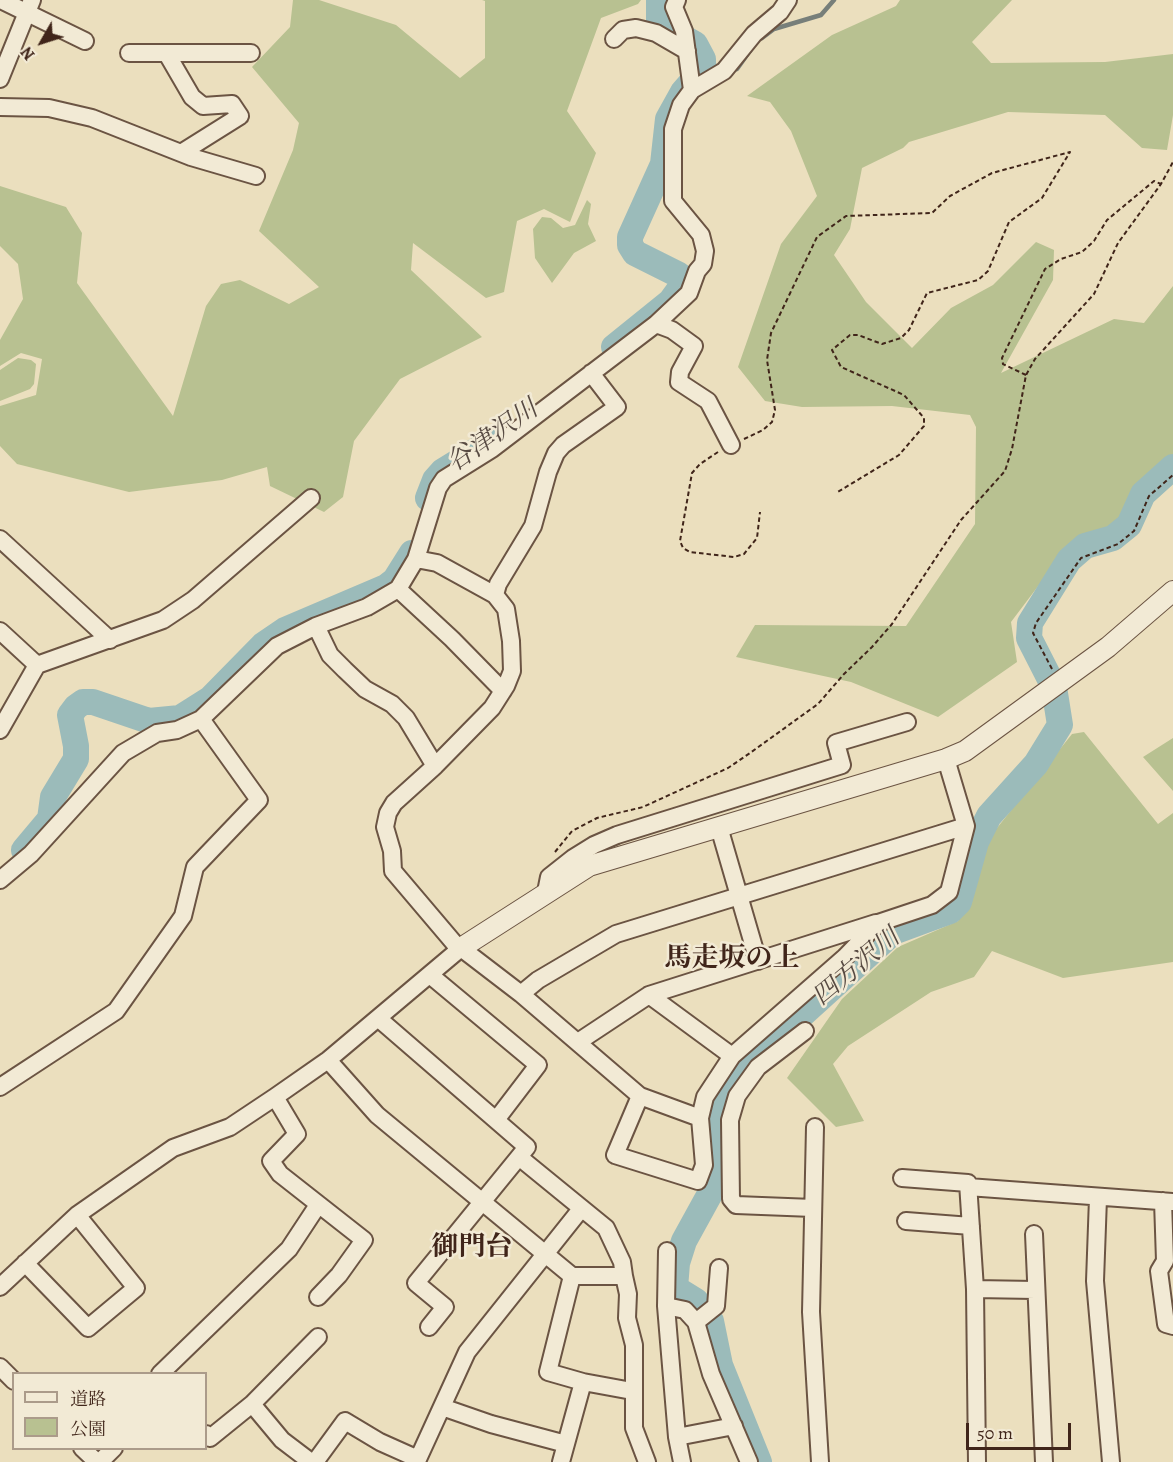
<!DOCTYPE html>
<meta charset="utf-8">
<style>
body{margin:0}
#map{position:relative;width:1173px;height:1462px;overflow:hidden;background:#ebdfbe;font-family:Alegreya,"Noto Serif JP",serif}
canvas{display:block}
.legend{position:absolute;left:12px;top:1372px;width:195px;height:78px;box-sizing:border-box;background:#f2ead5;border:2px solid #ab9b8a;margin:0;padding:8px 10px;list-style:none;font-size:18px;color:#40251a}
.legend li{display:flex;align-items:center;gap:12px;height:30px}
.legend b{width:30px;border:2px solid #ab9b8a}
.north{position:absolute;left:12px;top:12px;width:60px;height:60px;-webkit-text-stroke:4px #f2ead5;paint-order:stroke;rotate:231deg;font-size:16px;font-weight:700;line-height:24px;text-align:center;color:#40251a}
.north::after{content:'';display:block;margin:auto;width:21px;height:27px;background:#40251a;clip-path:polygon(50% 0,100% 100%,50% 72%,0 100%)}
.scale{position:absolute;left:966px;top:1423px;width:105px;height:27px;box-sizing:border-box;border:3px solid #40251a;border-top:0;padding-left:8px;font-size:18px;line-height:21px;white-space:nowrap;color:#40251a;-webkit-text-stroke:4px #f2ead5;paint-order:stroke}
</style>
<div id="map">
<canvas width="1173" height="1462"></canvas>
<ul class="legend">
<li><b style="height:8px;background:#f2ead5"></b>道路</li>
<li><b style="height:16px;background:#b8c191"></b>公園</li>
</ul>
<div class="north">N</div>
<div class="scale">50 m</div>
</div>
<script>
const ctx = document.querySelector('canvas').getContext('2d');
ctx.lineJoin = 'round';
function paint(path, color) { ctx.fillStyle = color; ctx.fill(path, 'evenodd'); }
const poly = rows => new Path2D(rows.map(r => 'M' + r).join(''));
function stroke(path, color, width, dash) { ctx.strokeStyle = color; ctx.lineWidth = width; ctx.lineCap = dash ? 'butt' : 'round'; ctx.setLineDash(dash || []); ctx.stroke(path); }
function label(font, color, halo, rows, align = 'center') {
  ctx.font = font + ' Alegreya,"Noto Serif JP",serif'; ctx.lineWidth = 5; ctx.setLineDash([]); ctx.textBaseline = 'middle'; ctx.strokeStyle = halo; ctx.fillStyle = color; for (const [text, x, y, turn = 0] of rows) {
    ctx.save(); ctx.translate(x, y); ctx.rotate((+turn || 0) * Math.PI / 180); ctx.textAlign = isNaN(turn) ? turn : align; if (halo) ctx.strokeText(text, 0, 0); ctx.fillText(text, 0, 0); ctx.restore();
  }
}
paint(poly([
 [293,0,319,0,396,25,460,78,485,58,485,1,482,0,641,0,638,4,601,18,567,111,596,153,570,222,544,209,517,221,504,292,486,298,413,243,411,270,482,337,400,379,354,441,343,497,324,512,270,486,267,467,222,480,129,492,17,464,0,446,0,406,36,395,42,359,21,353,0,366,0,340,23,299,18,264,0,246,0,186,66,207,82,233,77,283,173,416,206,306,221,284,240,280,289,304,319,287,259,231,293,150,299,123,252,67,290,27],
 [900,0,1012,0,972,42,991,63,1105,62,1173,54,1173,115,1167,150,1142,148,1105,115,1008,112,909,142,903,148,862,168,850,229,834,255,866,302,912,348,951,308,993,285,1036,242,1054,250,1053,280,1001,373,1114,319,1144,323,1173,286,1173,467,1161,471,1126,525,1095,533,1048,573,1011,622,1017,662,938,717,851,682,736,657,755,625,906,626,975,524,976,427,970,415,892,406,802,407,765,401,738,367,781,244,817,196,791,131,770,102,747,96,832,35,896,6],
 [587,200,591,204,588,224,596,241,574,253,552,283,535,258,533,229,542,217,551,218,563,228,575,225],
 [18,358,31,360,36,364,34,384,30,389,0,401,0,370],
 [1084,732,1158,824,1173,813,1173,962,1063,978,992,951,974,977,931,992,848,1046,833,1064,864,1121,836,1127,787,1078,842,999,898,947,958,921,989,838,1072,734],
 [1173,738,1173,791,1143,757]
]), '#b8c191');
stroke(poly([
 [762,38,774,29,821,15,834,0],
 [703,69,722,65],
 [732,70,737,69,752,48]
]), '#777f7a', 4.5);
stroke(poly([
 [614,347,671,301,679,290,682,282,679,275,635,253,630,245,630,237,663,164,668,119,683,92,703,69,703,59,695,44,659,24,659,0],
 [428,498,435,480,443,471,495,439],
 [24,850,50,819,53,797,76,759,76,746,70,715,76,707,83,702,93,702,149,721,180,718,210,699,263,645,285,630,386,587,395,580,412,553],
 [759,1462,720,1365,711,1321,696,1301,675,1288,677,1263,684,1241,717,1181,721,1161,719,1115,732,1086,742,1069,893,932,950,911,959,902,976,842,989,816,1036,764,1060,725,1054,687,1029,638,1030,623,1069,560,1085,546,1113,538,1129,525,1143,494,1173,467]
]), '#9bbbba', 26);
const minor = poly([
 [1,0,85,41],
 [614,39,623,30,636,28,656,33,687,51],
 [129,53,251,53],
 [167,54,192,97,203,106,232,104,240,116,181,153],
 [0,79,32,0],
 [692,90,724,71,754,34,780,12,788,0],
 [0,107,49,108,92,118,191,157,256,176],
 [656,324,672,330,694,346,680,372,679,382,708,401,731,445],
 [0,539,110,640],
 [398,589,452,639,503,691],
 [495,595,498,584,533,526,548,472,556,453,563,445,617,407,591,373],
 [316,626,330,655,345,670,365,689,392,704,406,718,435,766,492,708,506,686,512,671,511,641,506,609,495,595,437,563,416,559],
 [0,631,37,665],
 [0,730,37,665,163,620,193,600,311,498],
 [435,766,394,803,388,813,385,827,392,851,393,871,460,950],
 [719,827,758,961],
 [0,880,31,854,123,753,157,733,177,730,201,719,277,646,316,626,367,607,398,589,416,559,438,488,444,479,492,449,656,324,689,293,697,271,703,264,705,251,701,235,673,201,673,129,681,105,692,90,684,31,674,7,677,0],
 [546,892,549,877,573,858,594,845,617,835,842,765,836,743,907,722],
 [430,975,538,1065,496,1120],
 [521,994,538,980,616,934,966,826],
 [649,995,732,1056],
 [379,1019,527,1147,416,1283,445,1307,429,1327],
 [805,1031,758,1067,737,1096,730,1120,731,1199,736,1205,813,1208],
 [578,1042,649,995,876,923],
 [328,1060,377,1115,572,1276,548,1372,583,1382,561,1462],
 [0,1087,116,1011,183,916,195,867,259,800,201,719],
 [640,1096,615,1155,698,1181,704,1165,700,1118],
 [275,1097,297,1134,271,1161,280,1174,364,1240,339,1275,318,1297],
 [815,1127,811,1312,820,1462],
 [519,1157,606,1228,622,1262,624,1276],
 [902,1178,968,1183,975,1289],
 [968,1187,1173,1202],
 [1098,1198,1095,1281,1111,1462],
 [1163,1201,1165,1261,1159,1271,1166,1324,1173,1326],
 [906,1221,971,1226],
 [1034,1234,1044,1462],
 [667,1251,666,1306,677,1437,682,1462],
 [25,1263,88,1328,136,1288,77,1215],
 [572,1276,624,1276,628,1294,627,1318,634,1345,634,1428,647,1462],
 [0,1287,77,1215,173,1148,230,1127,275,1097,328,1060,461,948,521,994,640,1096,700,1118,705,1097,732,1056,845,957,878,923,932,905,949,892,966,826,946,759],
 [666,1306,685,1310,696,1322,711,1374,749,1462],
 [696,1322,716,1306,719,1268],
 [0,1367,14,1381],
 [160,1374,289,1249,318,1205],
 [583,1382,632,1391],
 [252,1404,282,1440,311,1462],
 [442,1407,491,1424,566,1444],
 [206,1434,210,1438,252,1404,318,1337],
 [677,1437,734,1426],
 [82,1448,97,1462],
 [100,1462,114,1448],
 [315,1462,345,1421,380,1442,418,1459,467,1352,581,1209],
 [977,1462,975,1289,1035,1290]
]);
const tertiary = poly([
 [461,948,589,866,946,759,965,751,1108,647,1173,591]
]);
stroke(minor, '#6b5443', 20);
stroke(tertiary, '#6b5443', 22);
stroke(poly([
 [1026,375,1003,364,1002,358,1045,269,1061,259,1082,252,1094,241,1107,220,1154,181,1161,184],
 [744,439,763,430,772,422,775,410,767,360,771,333,817,237,846,216,932,213,950,196,992,173,1070,152,1042,198,1009,222,988,271,978,280,927,293,909,330,901,338,882,344,858,335,850,335,832,350,841,367,904,395,924,418,924,426,899,455,836,493],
 [718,452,700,464,692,473,680,541,683,548,690,552,734,557,744,554,757,538,760,512],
 [1052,669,1033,633,1036,623,1081,558,1118,544,1134,531,1149,496,1173,475],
 [555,852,572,831,597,818,643,807,728,768,750,753,818,704,844,674,872,647,892,624,961,520,1005,471,1012,449,1026,375,1035,359,1094,294,1118,243,1161,184,1173,162]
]), '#40251a', 2, [4.5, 3]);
stroke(minor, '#f2ead5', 16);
stroke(tertiary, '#f2ead5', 20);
label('italic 26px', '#574a42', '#f2ead5', [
 ["谷津沢川",493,437,-35],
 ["四方沢川",857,968,-40]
]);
label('bold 27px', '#40251a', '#f2ead5', [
 ["馬走坂の上",732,959],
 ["御門台",472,1248]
]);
</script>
